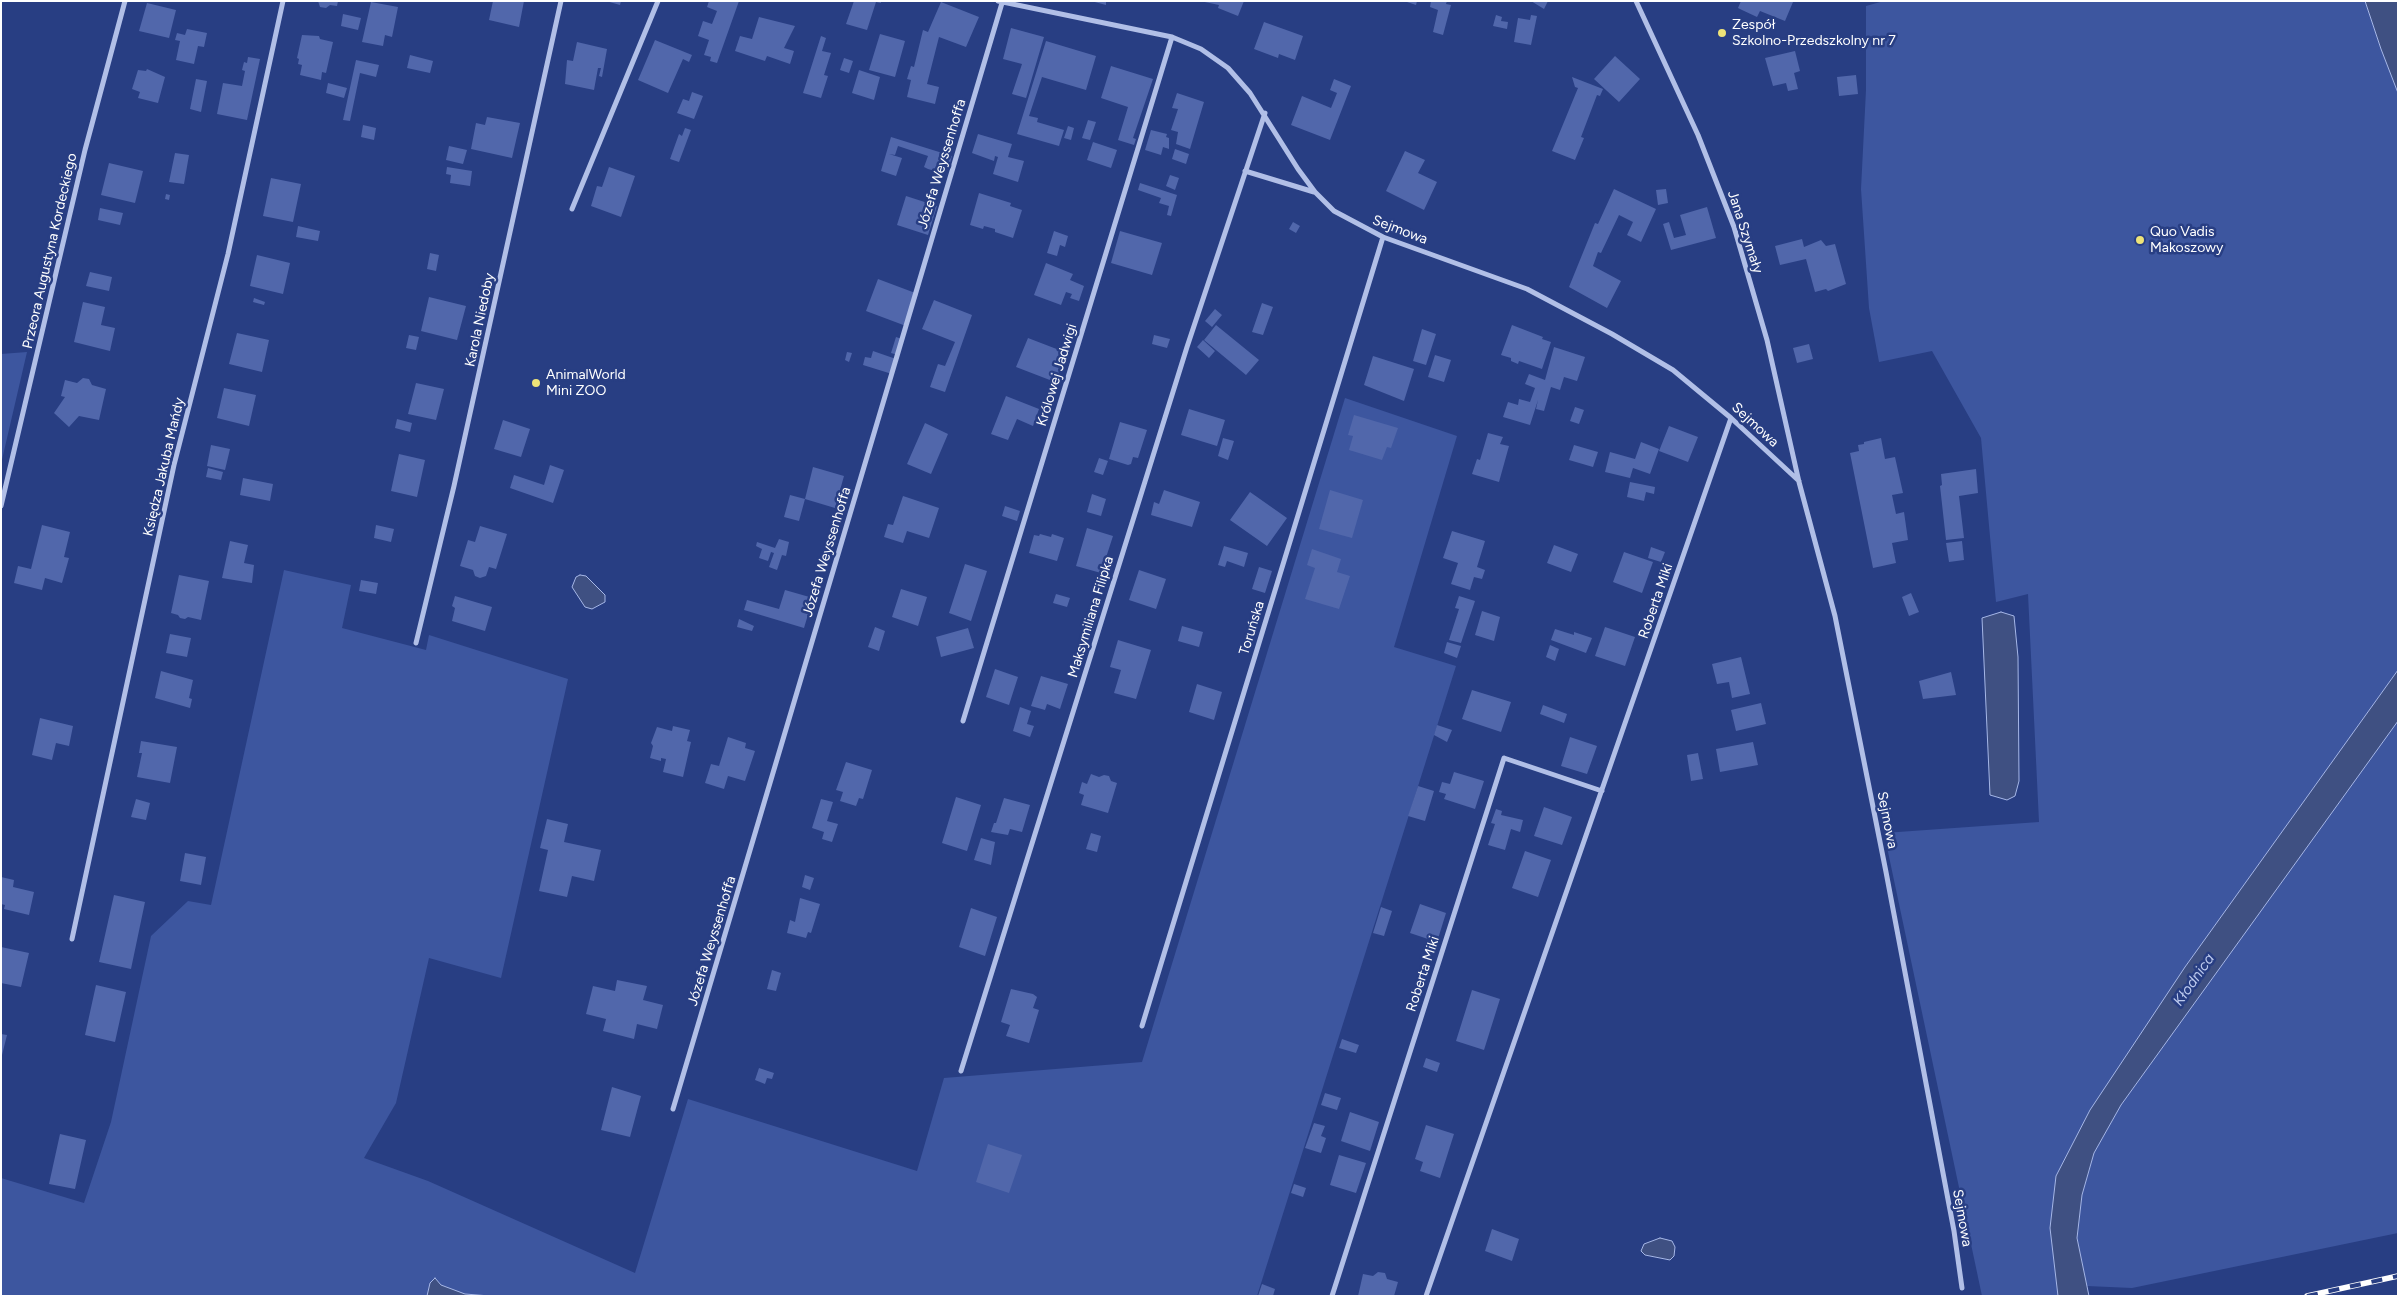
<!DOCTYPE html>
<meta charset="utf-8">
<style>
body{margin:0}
#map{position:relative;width:2399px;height:1297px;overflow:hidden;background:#283e83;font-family:Figtree,sans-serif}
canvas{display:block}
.frame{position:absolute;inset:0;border:2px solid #fff;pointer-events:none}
</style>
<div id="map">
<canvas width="2399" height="1297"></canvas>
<div class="frame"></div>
</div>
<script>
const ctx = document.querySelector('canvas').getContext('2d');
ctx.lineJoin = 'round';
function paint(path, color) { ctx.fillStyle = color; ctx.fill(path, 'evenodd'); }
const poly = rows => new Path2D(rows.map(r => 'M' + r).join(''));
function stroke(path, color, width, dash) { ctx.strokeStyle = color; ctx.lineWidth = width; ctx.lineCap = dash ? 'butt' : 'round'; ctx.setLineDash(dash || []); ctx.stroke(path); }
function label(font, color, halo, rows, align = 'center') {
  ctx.font = font + ' Figtree,sans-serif'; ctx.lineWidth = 5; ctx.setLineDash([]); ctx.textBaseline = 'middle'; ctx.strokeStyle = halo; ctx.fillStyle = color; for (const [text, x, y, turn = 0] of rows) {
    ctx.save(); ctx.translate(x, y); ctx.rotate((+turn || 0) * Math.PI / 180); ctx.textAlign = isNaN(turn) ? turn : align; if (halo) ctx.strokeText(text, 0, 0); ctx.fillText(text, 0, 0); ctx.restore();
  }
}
paint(poly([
 [1884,1,2365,1,2398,93,2398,670,2185,967,2050,1228,2058,1296,1982,1296,1884,833,2039,822,2028,594,1996,602,1981,438,1932,351,1879,362,1869,308,1861,189,1866,90,1866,6],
 [27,352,1,464,1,354],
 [1345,398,1457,436,1394,647,1456,666,1257,1296,1,1296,1,1178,84,1203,111,1122,151,936,188,901,211,905,284,570,351,585,342,628,426,650,429,635,568,679,501,978,429,958,396,1103,364,1158,428,1181,635,1273,688,1099,917,1171,944,1078,1142,1062],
 [2398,721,2398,1233,2132,1288,2087,1286,2077,1238,2082,1195,2094,1153,2121,1105]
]), '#3d569f');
const water = poly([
 [2365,1,2398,1,2398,93,2381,49,2365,1],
 [580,575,586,576,605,595,605,602,592,609,585,607,572,587,576,577,580,575],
 [2001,612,2014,616,2018,657,2019,781,2015,796,2007,800,1990,795,1982,618,2001,612],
 [2398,670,2398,721,2121,1105,2094,1153,2082,1195,2077,1238,2089,1296,2058,1296,2050,1228,2056,1176,2090,1110,2185,967,2398,670],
 [1660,1238,1672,1241,1675,1247,1674,1256,1670,1260,1645,1255,1641,1251,1644,1244,1660,1238],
 [435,1278,441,1285,465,1294,490,1296,427,1296,430,1283,435,1278]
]);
paint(water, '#3f5082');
stroke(water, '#a6b7e7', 1);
paint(poly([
 [318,1,338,1,337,6,330,5,326,8,320,7],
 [493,1,524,1,519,27,489,20],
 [606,1,621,1,620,5],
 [709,1,739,1,717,63,710,61,711,57,704,55,709,40,698,36,703,21,712,24,717,11,707,7],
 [854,1,881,1,881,3,876,2,867,30,846,24],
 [1091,1,1106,1,1106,5],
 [1200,1,1244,1,1238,16,1218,8,1219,5],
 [1404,1,1417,1,1416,5],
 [1431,1,1447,1,1446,4,1451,5,1443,35,1433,32,1438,10,1430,7],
 [1531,1,1548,1,1544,9],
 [1741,1,1790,1,1793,2,1785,21,1760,11,1757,17,1742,10,1738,8],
 [371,2,398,7,392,37,385,35,383,46,362,42],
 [941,2,979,17,966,47,939,37,927,84,939,87,935,104,907,97,911,80,907,79,911,66,914,67,923,30,928,32],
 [147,3,176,10,169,38,139,31],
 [343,14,361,18,358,30,341,26],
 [1496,15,1502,17,1501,21,1508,22,1507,29,1493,26],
 [1531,15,1537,16,1531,45,1514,42,1518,18,1530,20],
 [759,17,795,26,784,48,794,51,790,64,767,56,765,61,735,51,740,36,752,39],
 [1264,22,1303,36,1295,60,1279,54,1278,58,1254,49],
 [1011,28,1044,37,1026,98,1012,94,1022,64,1003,59],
 [187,29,207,33,204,47,198,46,194,64,176,60,180,41,175,40,177,33,185,35],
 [880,34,905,41,895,77,869,70],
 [302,35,319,36,320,39,333,42,326,73,322,72,321,80,300,75,302,65,298,64,299,59,297,58],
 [821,36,826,38,822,51,831,53,824,75,828,76,821,98,803,93],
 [655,40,692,55,689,62,683,59,668,93,638,80],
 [1046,41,1096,56,1086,90,1042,77,1029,116,1038,118,1037,122,1064,130,1059,146,1017,134],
 [577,42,607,49,602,77,599,76,601,68,598,68,594,90,565,84,567,60,573,61],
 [1795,51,1800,71,1794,73,1798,89,1788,91,1786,83,1773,86,1765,58],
 [410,55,433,61,430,73,407,68],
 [1615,56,1640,79,1619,102,1594,79],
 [248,57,260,59,247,120,217,114,223,83,242,86,245,71,242,70,244,62,247,63],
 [844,58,853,61,849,73,840,70],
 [356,60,379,65,376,77,360,73,350,121,343,120],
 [1111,66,1153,79,1133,138,1136,139,1134,145,1118,140,1128,107,1101,98],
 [147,69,165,77,158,103,138,98,140,92,132,89,138,70,146,71],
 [859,70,880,77,874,100,852,93],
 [1856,75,1858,94,1839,96,1837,77],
 [1572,77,1603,89,1600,96,1597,95,1581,137,1584,138,1575,160,1552,151,1578,88,1575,87],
 [196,79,207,81,201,112,190,109],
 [1334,79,1351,86,1330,140,1291,125,1302,96,1331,108,1337,93,1330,90],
 [328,83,347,88,344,98,326,93],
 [692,92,703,96,694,119,677,113,683,99,689,101],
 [1177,93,1204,102,1190,149,1176,144,1178,132,1171,130,1178,109,1172,108],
 [487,117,520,123,512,158,471,149,476,123,485,125],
 [1088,120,1096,122,1090,140,1082,138],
 [363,125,376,128,374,140,361,137],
 [1068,126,1074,128,1071,140,1064,138],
 [685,128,691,130,679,162,670,159,679,134,682,136],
 [1151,130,1167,134,1166,137,1169,138,1169,149,1163,147,1161,155,1145,150],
 [978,134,1012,144,1008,157,1024,161,1018,182,993,174,998,157,995,156,994,161,972,153],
 [891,137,952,156,948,170,937,167,935,171,928,169,924,167,928,156,898,146,895,155,889,154,902,158,896,176,881,171],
 [1093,142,1117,150,1111,168,1087,160],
 [449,146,467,150,463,164,446,160],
 [1175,149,1189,154,1186,164,1172,159],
 [1405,151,1425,160,1418,173,1437,182,1424,210,1386,191],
 [175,153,189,155,184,184,169,182],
 [109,163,143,171,135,203,101,195],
 [447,167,472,171,470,186,450,183,451,175,446,174],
 [609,167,635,176,621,217,591,206,597,186,602,187],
 [1170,175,1179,178,1175,190,1166,186],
 [271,178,301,184,293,222,263,216],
 [1140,183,1177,195,1171,216,1167,215,1169,206,1159,203,1161,198,1138,190],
 [1614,189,1656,209,1641,242,1627,235,1633,222,1619,215,1601,253,1598,252,1593,266,1621,281,1607,308,1569,287,1595,223,1598,224],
 [1666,189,1668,203,1658,205,1656,190],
 [979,193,1011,203,1010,206,1022,210,1013,238,995,232,995,229,984,226,983,229,970,225],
 [166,194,170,195,169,200,165,199],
 [906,196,937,206,928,235,897,225],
 [1707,207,1716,238,1671,250,1663,224,1669,222,1674,238,1686,235,1680,215],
 [100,208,123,213,120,225,98,220],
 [1293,222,1300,226,1296,233,1289,229],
 [298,226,320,231,318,241,296,237],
 [1054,231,1068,236,1065,247,1060,245,1057,256,1047,253],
 [1120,231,1162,243,1152,275,1111,263],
 [1802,239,1804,247,1821,240,1826,246,1835,244,1846,284,1828,291,1826,289,1815,292,1806,259,1780,265,1775,246],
 [430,253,439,255,436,271,427,269],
 [257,255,290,263,283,294,250,286],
 [1046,263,1073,274,1070,280,1084,286,1079,301,1070,298,1072,294,1066,292,1061,305,1034,295],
 [90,272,112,277,109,291,86,286],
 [878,279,918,294,906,326,866,311],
 [429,297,466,306,457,340,421,331],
 [254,298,265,302,264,305,253,302],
 [934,300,972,315,945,392,930,387,938,364,945,366,955,342,922,329],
 [83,302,105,307,101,325,115,328,110,351,74,342],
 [1262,303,1273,307,1263,335,1252,332],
 [1215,309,1222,315,1212,327,1205,321],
 [1216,325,1259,360,1246,375,1204,340],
 [1512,325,1543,337,1542,339,1551,342,1542,369,1519,361,1518,364,1511,361,1511,358,1501,355],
 [1422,329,1436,334,1426,365,1413,361],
 [237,333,269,340,262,372,229,364],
 [409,335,419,337,416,350,406,348],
 [1154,335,1170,339,1167,348,1152,344],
 [896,337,902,339,898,355,891,353],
 [1028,338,1067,353,1055,382,1016,367],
 [1203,340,1215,351,1209,358,1197,347],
 [1809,344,1813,359,1797,363,1793,348],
 [1554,347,1585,357,1577,381,1564,377,1560,390,1551,387,1544,411,1536,409,1538,400,1530,425,1503,417,1508,402,1518,405,1519,399,1530,402,1535,388,1525,384,1529,374,1545,380],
 [873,351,896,359,892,374,863,365,865,357,871,358],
 [847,352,852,353,849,362,845,360],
 [1435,355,1451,360,1444,382,1428,377],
 [1373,356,1414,369,1404,401,1364,385],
 [83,378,89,379,92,385,106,389,99,420,79,416,69,427,54,413,65,397,61,396,65,380,77,383],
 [416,383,444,389,436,420,408,414],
 [224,388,256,395,249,426,217,418],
 [1006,396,1039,409,1033,426,1017,419,1008,440,991,434],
 [1575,407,1584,410,1579,424,1570,421],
 [1189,409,1225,420,1217,446,1181,435],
 [1354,415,1398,428,1391,448,1387,447,1382,460,1349,450,1353,436,1348,435],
 [397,419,412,423,410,432,395,428],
 [503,420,530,429,521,457,494,449],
 [1120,422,1147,430,1138,458,1133,457,1131,464,1128,465,1109,459],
 [925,423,948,434,931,474,907,464],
 [1669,426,1698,437,1688,462,1659,451],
 [1488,433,1503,437,1500,444,1509,446,1499,482,1472,474,1477,459,1480,460],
 [1223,438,1234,441,1228,460,1218,456],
 [1881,438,1885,459,1895,457,1903,493,1892,495,1896,514,1904,512,1908,540,1892,543,1896,563,1873,568,1850,453,1859,451,1858,445,1864,444,1864,442],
 [1641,442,1659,449,1650,474,1633,468,1630,478,1605,472,1610,452,1635,459],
 [211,445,230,449,225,470,207,466],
 [1574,445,1598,452,1593,467,1569,460],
 [399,454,425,460,417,497,391,491],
 [1099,458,1108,461,1103,475,1094,472],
 [550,465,564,470,553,503,510,488,514,475,544,485],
 [813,467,844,476,835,508,805,499],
 [208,468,223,472,221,480,206,477],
 [1976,469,1978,493,1959,496,1964,538,1946,540,1940,486,1942,485,1941,474],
 [243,478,273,484,270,501,240,495],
 [1630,482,1655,487,1654,494,1646,492,1644,501,1627,497],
 [1164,490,1200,502,1192,527,1151,515,1154,502,1159,504],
 [1330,490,1363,500,1352,538,1319,529],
 [1250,492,1287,518,1267,546,1230,520],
 [1092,494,1106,499,1101,516,1087,512],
 [790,495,805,499,799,521,784,517],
 [903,496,939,508,929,538,907,531,903,543,884,537,888,524,893,525],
 [1005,506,1020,511,1017,521,1002,516],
 [42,525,70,532,64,557,69,558,62,583,45,578,42,590,14,583,18,566,31,569],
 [376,525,394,529,391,542,374,538],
 [480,526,507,534,496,569,489,567,486,576,480,578,475,576,473,570,460,566,468,540,475,542],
 [1087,528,1113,536,1101,573,1076,566],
 [1452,531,1485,541,1477,567,1485,570,1482,579,1474,577,1470,590,1451,584,1458,563,1443,558],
 [1040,534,1051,537,1052,534,1064,538,1057,561,1029,553,1034,535,1039,536],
 [779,539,789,542,786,556,782,555,777,570,769,567,774,553,771,552,768,561,759,558,762,549,756,546,757,542,775,548],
 [230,541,248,545,244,563,254,565,252,583,222,578],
 [1962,541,1964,560,1949,562,1946,543],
 [1554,545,1578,554,1571,572,1547,563],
 [1224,546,1248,553,1244,567,1227,561,1225,567,1218,565],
 [1651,547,1665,552,1661,562,1648,558],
 [1312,549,1341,559,1337,572,1350,576,1339,609,1305,599,1315,568,1307,565],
 [1624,552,1653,562,1642,593,1613,582],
 [965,564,987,571,971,621,949,613],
 [1259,567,1272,571,1265,593,1252,589],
 [1139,570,1166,579,1156,609,1129,600],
 [179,575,209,581,201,620,188,617,185,619,180,618,178,615,171,613],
 [361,580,378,583,376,594,359,591],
 [901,589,927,597,918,626,892,617],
 [785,590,813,598,804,628,744,610,747,600,779,609],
 [1911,593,1919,612,1909,616,1902,597],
 [1056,594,1070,598,1067,607,1053,603],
 [455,596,492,607,485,631,452,621,455,608,452,606],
 [1459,596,1475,601,1461,643,1449,640,1459,609,1455,608],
 [1482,611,1500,617,1494,641,1475,635],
 [739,619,754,626,752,631,737,627],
 [1182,626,1203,632,1199,647,1178,641],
 [875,627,885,631,879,651,868,647],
 [1605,627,1635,637,1625,666,1595,656],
 [968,628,974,648,941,657,936,637],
 [1555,629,1574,635,1574,632,1592,638,1586,653,1551,640],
 [170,634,191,638,187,657,166,653],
 [1118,640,1151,650,1136,699,1114,693,1121,670,1110,667],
 [1447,642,1461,646,1457,658,1444,653],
 [1550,645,1559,649,1555,661,1546,657],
 [1741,657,1750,694,1732,698,1729,682,1717,684,1712,664],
 [995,669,1018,677,1009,705,986,697],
 [161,671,193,680,189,698,192,699,190,708,155,698],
 [1951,672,1956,695,1923,699,1919,681],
 [1041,676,1068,684,1060,709,1047,704,1045,710,1031,706],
 [1197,684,1222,692,1214,720,1189,712],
 [1472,690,1511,702,1501,732,1462,719],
 [1761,703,1766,724,1736,731,1731,710],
 [1543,705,1567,714,1564,723,1540,714],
 [1020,707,1031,711,1027,724,1034,726,1030,737,1013,731],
 [40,718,73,726,69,746,56,743,52,760,32,755],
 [1437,725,1452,730,1447,742,1434,735],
 [673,726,690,730,687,741,691,742,683,777,663,772,666,759,661,758,661,761,650,758,653,746,651,743,657,727,672,731],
 [728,737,746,743,745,748,755,751,745,781,728,776,724,789,705,783,711,764,719,766],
 [1570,737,1597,746,1587,774,1561,766],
 [141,741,177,747,170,783,137,777,142,753,139,753],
 [1753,742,1758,765,1720,772,1716,749],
 [1698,753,1703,779,1691,781,1687,755],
 [846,762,872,770,863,799,859,798,856,806,840,801,843,792,836,790],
 [1454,772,1484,781,1475,809,1444,799,1446,794,1439,792,1442,782,1450,784],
 [1091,774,1099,777,1104,775,1109,776,1111,781,1117,783,1108,813,1081,805,1084,795,1079,793,1082,782,1087,784],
 [1418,786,1434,791,1425,821,1408,816],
 [956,797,981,805,967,851,942,843],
 [1004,798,1030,805,1022,832,1010,829,1008,835,991,832,994,823,996,823],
 [136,799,150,803,146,820,131,817],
 [821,799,833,802,827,821,838,824,832,842,822,839,824,832,812,828],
 [1544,807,1572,817,1562,845,1534,836],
 [1496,809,1502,811,1501,815,1523,820,1520,832,1511,829,1505,850,1488,845,1495,824,1491,823],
 [547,819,568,824,564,842,601,850,594,881,572,876,567,897,539,891,548,850,540,848],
 [1091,833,1101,836,1097,852,1086,849],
 [981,838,995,842,991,865,974,860],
 [1525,851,1551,860,1538,897,1512,888],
 [185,853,206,857,201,885,180,881],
 [805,875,814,878,810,890,802,887],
 [1,877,14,880,13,887,34,892,29,915,4,909,5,905,1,904],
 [114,895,145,902,131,969,99,962],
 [800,898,820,904,811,933,808,932,806,938,787,933,790,920,795,922],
 [1420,904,1446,913,1437,942,1410,933],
 [1381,907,1392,911,1384,936,1373,933],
 [971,908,997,917,985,956,959,947],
 [1,947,29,953,21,987,1,983],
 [772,970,781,973,776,991,767,989],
 [617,980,647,986,643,1000,663,1005,657,1029,637,1024,634,1039,603,1031,606,1019,586,1014,593,986,615,991],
 [96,985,126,992,115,1042,85,1035],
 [1011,989,1033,994,1037,997,1033,1008,1039,1010,1029,1043,1006,1036,1010,1025,1001,1022],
 [1472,990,1500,999,1484,1050,1456,1041],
 [1,1034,7,1035,2,1055,1,1055],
 [1342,1039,1359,1045,1356,1053,1339,1048],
 [1426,1058,1440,1063,1437,1072,1423,1067],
 [759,1068,774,1073,772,1079,767,1078,765,1084,755,1080],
 [612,1087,641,1096,630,1137,601,1130],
 [1325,1093,1341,1098,1337,1110,1321,1105],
 [1350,1112,1379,1122,1370,1151,1341,1141],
 [1314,1123,1325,1126,1321,1136,1326,1138,1321,1153,1305,1148],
 [1426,1125,1454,1134,1440,1178,1420,1171,1423,1162,1415,1159],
 [60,1134,86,1140,75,1189,49,1184],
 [988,1144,1022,1155,1009,1193,976,1182],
 [1339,1155,1366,1163,1356,1193,1330,1185],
 [1294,1184,1306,1188,1303,1197,1291,1193],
 [1492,1229,1519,1239,1512,1261,1485,1251],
 [1378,1272,1385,1273,1387,1279,1398,1282,1394,1296,1358,1296,1363,1274,1373,1276],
 [1262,1284,1275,1289,1273,1296,1258,1296]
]), '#5167ab');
stroke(poly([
 [998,1,1172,37,1201,49,1228,68,1250,93,1298,169,1315,192,1334,211,1383,237,1527,289,1612,334,1673,370,1731,418,1799,481],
 [1636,1,1698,135,1734,227,1767,340,1799,482,1835,616,1886,872,1954,1231,1962,1288],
 [1245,171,1314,192],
 [572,209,658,1],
 [1,506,85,150,125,1],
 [416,643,454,486,561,1],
 [963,721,1172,37],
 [72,939,174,465,228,254,283,1],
 [1142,1026,1383,237],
 [961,1071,1187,347,1265,113],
 [673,1109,1002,3],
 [1332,1296,1504,758,1602,791],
 [1426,1296,1731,418]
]), '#b1bfe7', 5);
const rail = poly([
 [2307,1296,2398,1276]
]);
stroke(rail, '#fff', 5.5);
stroke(rail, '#283e83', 4, [11]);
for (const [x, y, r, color] of [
 [1722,33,5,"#eee378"],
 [2140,240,5,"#eee378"],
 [536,383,5,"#eee378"]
]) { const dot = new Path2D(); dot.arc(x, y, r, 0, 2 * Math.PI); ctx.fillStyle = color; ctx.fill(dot); stroke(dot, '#283e83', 2); }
label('14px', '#fff', '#283e83', [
 ["Zespół",1732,25],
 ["Szkolno-Przedszkolny nr 7",1732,41],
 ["Quo Vadis",2150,232],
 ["Makoszowy",2150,248],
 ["AnimalWorld",546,375],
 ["Mini ZOO",546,391]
], 'left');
label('14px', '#fff', '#283e83', [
 ["Józefa Weyssenhoffa",942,164,-73],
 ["Sejmowa",1400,230,21],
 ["Jana Szymały",1745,232,72],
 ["Przeora Augustyna Kordeckiego",50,251,-77],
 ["Karola Niedoby",480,320,-78],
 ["Królowej Jadwigi",1057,375,-73],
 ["Sejmowa",1755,425,43],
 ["Księdza Jakuba Mańdy",164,467,-77],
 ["Józefa Weyssenhoffa",827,552,-73],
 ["Roberta Miki",1656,601,-71],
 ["Maksymiliana Filipka",1091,617,-73],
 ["Toruńska",1252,628,-73],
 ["Sejmowa",1887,820,79],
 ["Józefa Weyssenhoffa",712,941,-73],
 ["Roberta Miki",1423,974,-72],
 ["Sejmowa",1962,1218,80]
]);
label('italic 15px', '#bdcaee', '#283e83', [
 ["Kłodnica",2194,980,-55]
]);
</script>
